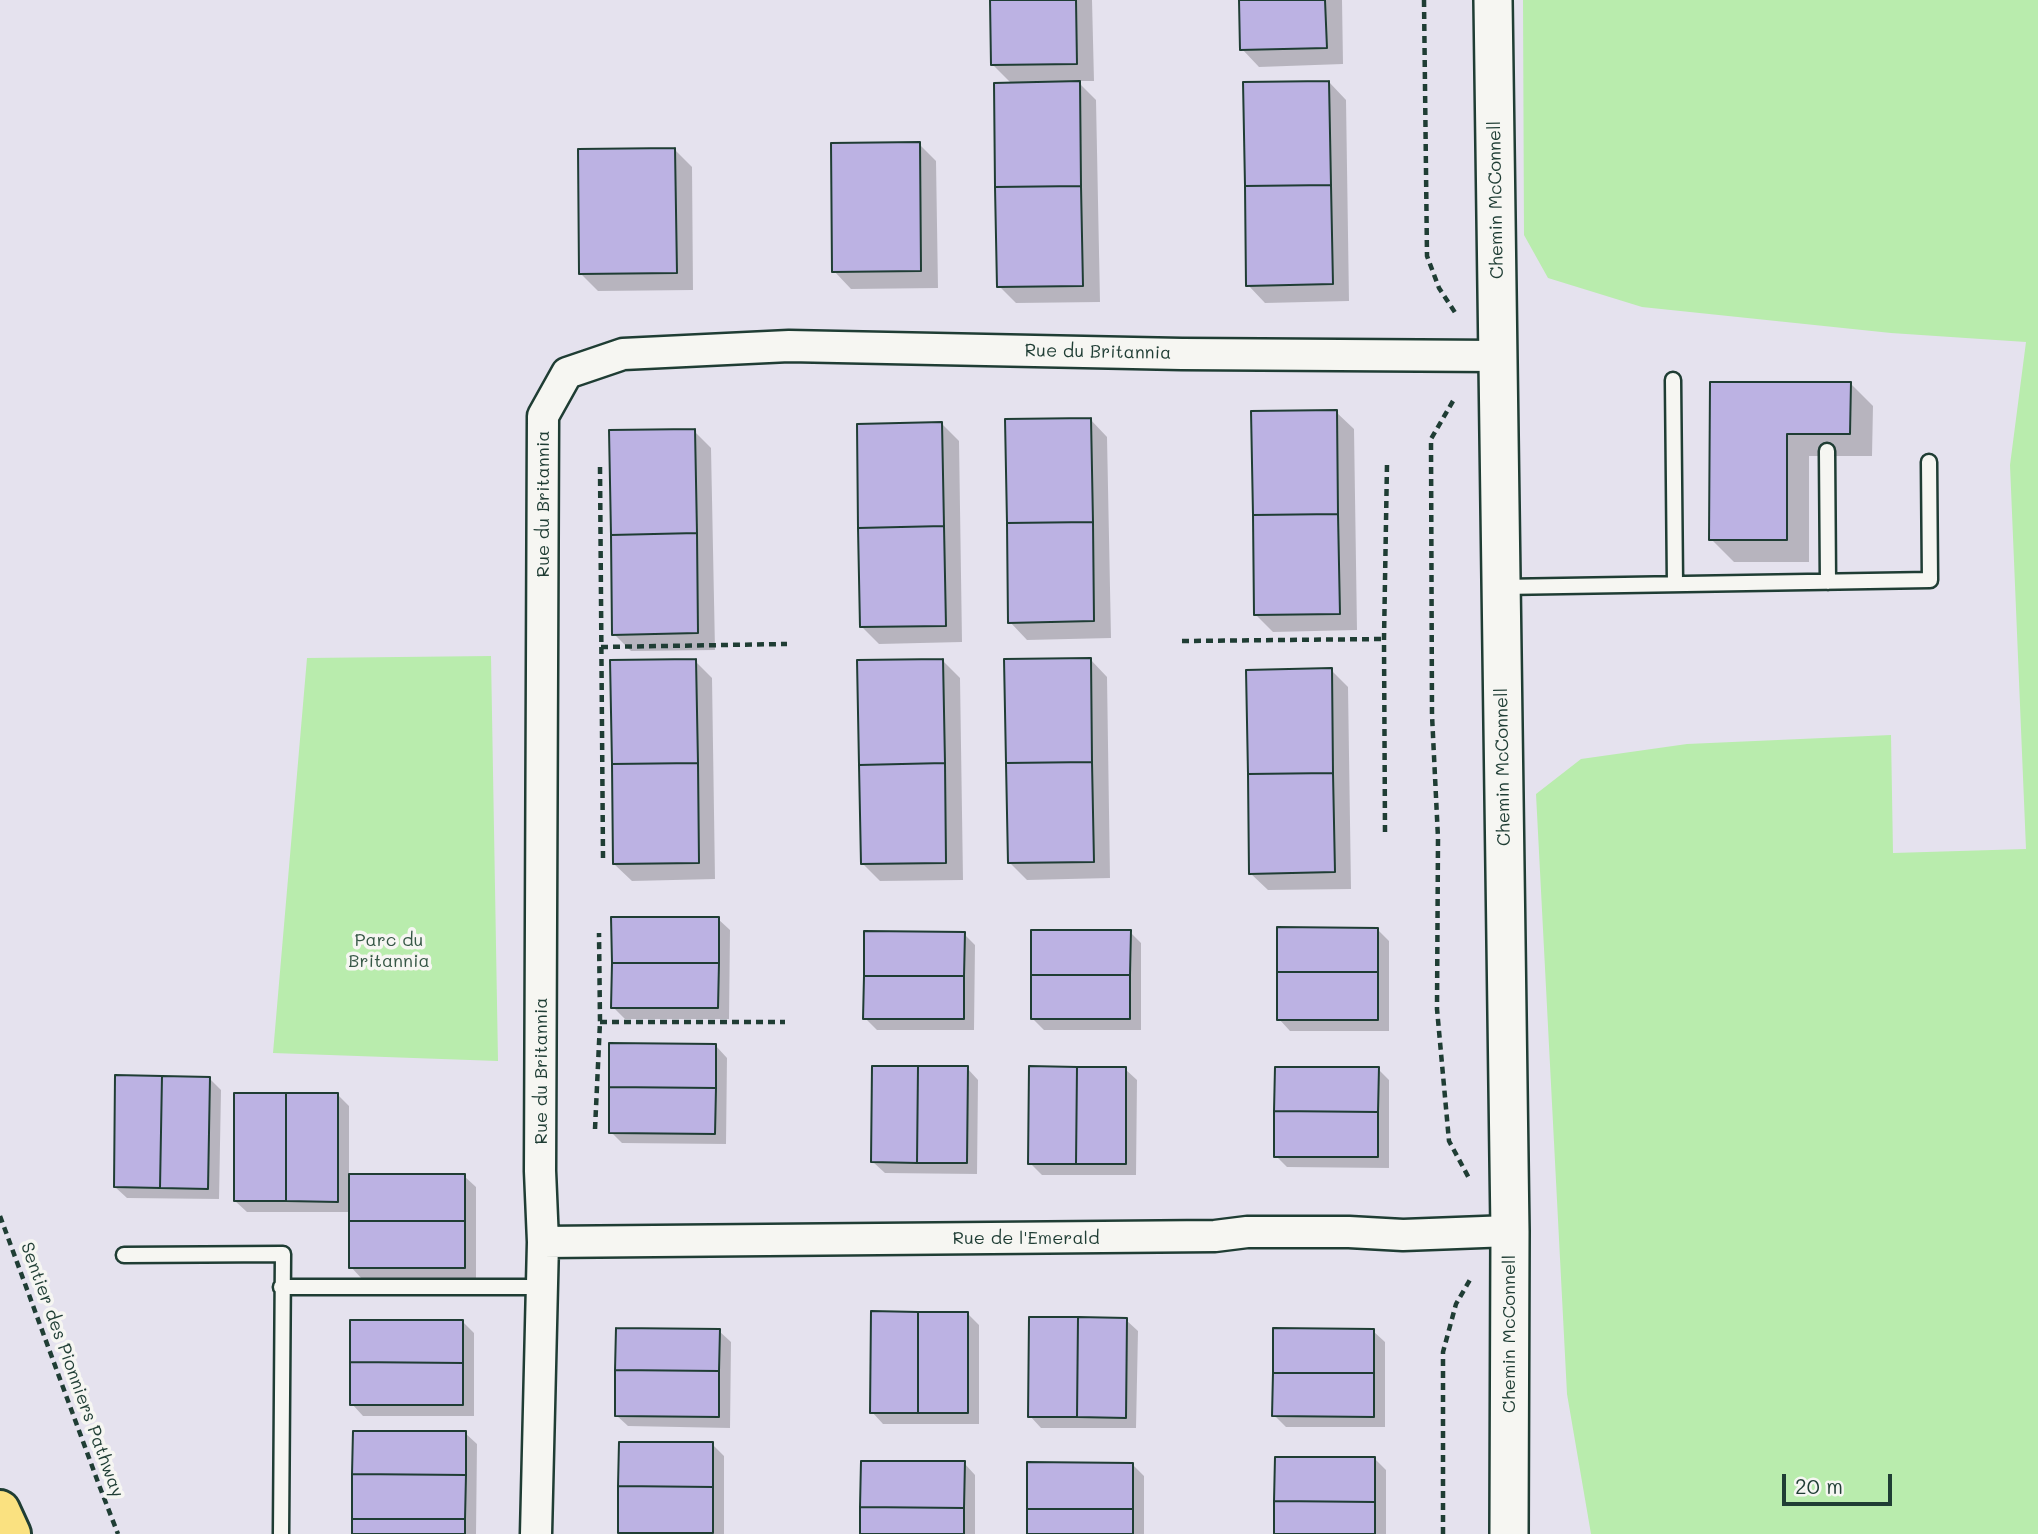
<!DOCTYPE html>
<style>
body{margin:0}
#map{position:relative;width:2038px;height:1534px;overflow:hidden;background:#e5e2ee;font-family:Mali,sans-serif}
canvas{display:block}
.scale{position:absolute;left:1782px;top:1474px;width:110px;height:32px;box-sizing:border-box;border:4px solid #1f3d34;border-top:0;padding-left:9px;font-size:21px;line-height:24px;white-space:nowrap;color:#1f3d34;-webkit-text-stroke:5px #f6f6f2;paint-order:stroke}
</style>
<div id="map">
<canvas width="2038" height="1534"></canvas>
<div class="scale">20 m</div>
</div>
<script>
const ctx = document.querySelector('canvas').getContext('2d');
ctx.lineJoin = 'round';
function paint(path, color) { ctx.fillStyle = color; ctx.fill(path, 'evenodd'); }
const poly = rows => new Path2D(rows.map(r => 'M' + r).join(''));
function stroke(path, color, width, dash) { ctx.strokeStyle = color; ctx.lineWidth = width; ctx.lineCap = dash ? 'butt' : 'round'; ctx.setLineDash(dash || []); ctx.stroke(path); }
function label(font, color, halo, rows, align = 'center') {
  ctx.font = font + ' Mali,sans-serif'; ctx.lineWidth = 7; ctx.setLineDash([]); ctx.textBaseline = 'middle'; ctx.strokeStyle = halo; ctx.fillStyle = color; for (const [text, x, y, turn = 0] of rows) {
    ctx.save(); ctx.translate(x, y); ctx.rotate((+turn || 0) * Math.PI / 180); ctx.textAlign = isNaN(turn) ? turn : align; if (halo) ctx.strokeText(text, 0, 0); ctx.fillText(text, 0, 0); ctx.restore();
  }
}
paint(poly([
 [1523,0,2038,0,2038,1534,1591,1534,1567,1394,1536,794,1581,759,1687,744,1891,735,1893,853,2026,849,2010,465,2026,342,1891,333,1642,307,1548,278,1524,235],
 [491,656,498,1061,273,1053,307,658]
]), '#b9ecad');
paint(poly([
 [992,0,1092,0,1094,81,1077,81,1096,100,1100,302,1016,303,999,286,1012,84,993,65],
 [1241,0,1342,0,1343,64,1259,67,1242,49],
 [1329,82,1346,100,1349,301,1265,303,1248,285],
 [919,144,936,161,938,288,851,289,834,271],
 [675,150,692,167,693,290,598,291,581,274],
 [1850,383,1873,406,1872,456,1809,456,1809,562,1734,562,1711,539,1711,384],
 [1336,412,1354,429,1357,630,1273,632,1256,615],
 [1090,419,1107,437,1111,638,1027,640,1010,622],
 [942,424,959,441,962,642,879,644,862,627],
 [694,431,711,448,715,650,631,651,614,634],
 [1090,659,1107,677,1110,878,1027,880,1009,862],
 [695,661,712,678,715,879,632,881,614,864],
 [943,661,960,678,963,880,880,881,863,864],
 [1331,670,1348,687,1351,889,1268,890,1250,873],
 [718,919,730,930,729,1019,625,1019,613,1007],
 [1378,930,1389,941,1389,1031,1290,1031,1279,1019],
 [1130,932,1141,943,1141,1030,1044,1030,1032,1018],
 [964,934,975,945,974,1030,877,1030,865,1018],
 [716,1046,727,1058,726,1144,622,1143,611,1132],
 [967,1068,978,1080,977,1174,885,1173,873,1162],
 [1125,1069,1137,1080,1136,1175,1042,1175,1030,1163],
 [1378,1069,1389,1080,1389,1168,1287,1167,1276,1156],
 [209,1078,221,1090,219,1199,127,1198,115,1187],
 [338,1095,349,1106,349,1176,464,1176,476,1187,476,1279,362,1279,351,1267,351,1212,247,1212,235,1201],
 [968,1314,979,1325,979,1424,883,1424,872,1412],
 [1126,1320,1138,1331,1136,1428,1041,1428,1030,1416],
 [463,1322,474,1333,474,1416,363,1416,352,1404],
 [719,1331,731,1342,730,1428,628,1426,616,1415],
 [1373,1331,1385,1342,1385,1427,1286,1427,1274,1415],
 [465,1433,477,1444,476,1534,354,1534],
 [712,1444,724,1456,724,1534,621,1534,620,1532],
 [1375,1459,1386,1470,1386,1534,1275,1534],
 [964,1463,975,1475,975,1534,862,1534],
 [1133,1465,1144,1476,1144,1534,1028,1534]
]), '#0003');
const building = poly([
 [990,0,1076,0,1077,64,991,65,990,0],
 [1239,0,1325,0,1327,48,1240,50,1239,0],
 [1080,81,1081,186,995,187,994,83,1080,81],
 [1329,81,1331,185,1245,186,1243,82,1329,81],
 [920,142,921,271,832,272,831,143,920,142],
 [675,148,677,273,579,274,578,149,675,148],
 [1331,185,1333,284,1246,286,1245,186,1331,185],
 [1081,186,1083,286,997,287,995,187,1081,186],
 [1710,382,1851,382,1850,434,1787,434,1787,540,1709,540,1710,382],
 [1337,410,1338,514,1253,515,1251,411,1337,410],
 [1091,418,1093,522,1007,523,1005,419,1091,418],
 [942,422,944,526,858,528,857,424,942,422],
 [695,429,697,533,611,535,609,430,695,429],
 [1338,514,1340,614,1254,615,1253,515,1338,514],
 [1093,522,1094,621,1008,623,1007,523,1093,522],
 [944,526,946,626,860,627,858,528,944,526],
 [697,533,698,633,612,635,611,535,697,533],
 [1091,658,1092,762,1006,763,1004,659,1091,658],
 [696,659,698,763,612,764,610,660,696,659],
 [943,659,945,763,859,765,857,660,943,659],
 [1332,668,1333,773,1248,774,1246,670,1332,668],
 [1092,762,1094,862,1008,863,1006,763,1092,762],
 [698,763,699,863,613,864,612,764,698,763],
 [945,763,946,863,861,864,859,765,945,763],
 [1333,773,1335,872,1249,874,1248,774,1333,773],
 [611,917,719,917,719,963,612,963,611,917],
 [1277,927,1378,928,1378,972,1277,972,1277,927],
 [1031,930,1131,930,1130,975,1031,975,1031,930],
 [864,931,965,932,964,976,864,976,864,931],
 [612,963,719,963,718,1008,611,1008,612,963],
 [1277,972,1378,972,1378,1020,1277,1020,1277,972],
 [1031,975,1130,975,1130,1019,1031,1019,1031,975],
 [864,976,964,976,964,1019,863,1019,864,976],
 [609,1043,716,1044,716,1088,609,1087,609,1043],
 [872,1066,918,1066,917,1163,871,1162,872,1066],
 [918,1066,968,1066,967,1163,917,1163,918,1066],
 [1029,1066,1077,1067,1076,1164,1028,1164,1029,1066],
 [1077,1067,1126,1067,1126,1164,1076,1164,1077,1067],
 [1275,1067,1379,1067,1378,1112,1274,1111,1275,1067],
 [115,1075,162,1076,160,1188,114,1187,115,1075],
 [162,1076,210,1077,208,1189,160,1188,162,1076],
 [609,1087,716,1088,715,1134,609,1133,609,1087],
 [234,1093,286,1093,286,1201,234,1201,234,1093],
 [286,1093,338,1093,338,1202,286,1201,286,1093],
 [1274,1111,1378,1112,1378,1157,1274,1157,1274,1111],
 [349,1174,465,1174,465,1221,349,1221,349,1174],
 [349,1221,465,1221,465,1268,349,1268,349,1221],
 [871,1311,918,1312,918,1413,870,1413,871,1311],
 [918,1312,968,1312,968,1413,918,1413,918,1312],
 [1029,1317,1078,1317,1077,1417,1028,1417,1029,1317],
 [1078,1317,1127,1318,1126,1418,1077,1417,1078,1317],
 [350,1320,463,1320,463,1363,350,1362,350,1320],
 [616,1328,720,1329,719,1371,615,1370,616,1328],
 [1273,1328,1374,1329,1374,1373,1273,1373,1273,1328],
 [350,1362,463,1363,463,1405,350,1405,350,1362],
 [615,1370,719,1371,719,1417,615,1416,615,1370],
 [1273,1373,1374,1373,1374,1417,1272,1416,1273,1373],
 [353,1431,466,1431,466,1475,352,1474,353,1431],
 [619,1442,713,1442,713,1487,618,1486,619,1442],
 [1275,1457,1375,1457,1375,1502,1274,1501,1275,1457],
 [861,1461,965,1461,964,1508,860,1507,861,1461],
 [1027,1462,1133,1463,1133,1509,1027,1509,1027,1462],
 [352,1474,466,1475,465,1519,352,1519,352,1474],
 [618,1486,713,1487,713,1533,618,1533,618,1486],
 [1274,1501,1375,1502,1375,1534,1274,1534,1274,1501],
 [860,1507,964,1508,964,1534,860,1534,860,1507],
 [1027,1509,1133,1509,1133,1534,1027,1534,1027,1509],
 [352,1519,465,1519,465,1534,352,1534,352,1519]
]);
paint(building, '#bcb2e3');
stroke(building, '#1f3d34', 2);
const service = poly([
 [1673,380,1675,584],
 [1827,451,1828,582],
 [1502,587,1930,580,1929,462],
 [124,1255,283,1254,281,1534],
 [281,1287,540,1287]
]);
const minor = poly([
 [543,1242,1215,1236,1247,1232,1349,1232,1403,1235,1510,1231],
 [536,1534,543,1242,540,1171,543,416,567,373,623,354,789,346,1182,354,1498,356]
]);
const tertiary = poly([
 [1493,0,1510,1231,1509,1534]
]);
const trunk = poly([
 [0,1510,11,1534]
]);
stroke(service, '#1f3d34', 19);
stroke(minor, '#1f3d34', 35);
stroke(tertiary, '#1f3d34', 42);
stroke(trunk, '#1f3d34', 44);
stroke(poly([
 [1424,0,1427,256,1439,288,1456,314],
 [1453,401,1431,439,1432,715,1438,838,1437,1009,1449,1141,1470,1180],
 [600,467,603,858],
 [1182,641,1384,639],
 [601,647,787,644],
 [1385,832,1384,639,1387,464],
 [600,1022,785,1022],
 [595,1129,600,1022,599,933],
 [0,1216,99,1485,118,1534],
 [1443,1534,1443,1352,1456,1304,1471,1278]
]), '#1f3d34', 4.5, [7, 5]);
stroke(service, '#f6f6f2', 14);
stroke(minor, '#f6f6f2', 30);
stroke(tertiary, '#f6f6f2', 37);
stroke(trunk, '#fae180', 38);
label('18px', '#1f3d34', '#f6f6f2', [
 ["Chemin McConnell",1496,200,-91],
 ["Rue du Britannia",1098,352,1],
 ["Rue du Britannia",543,504,-90],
 ["Chemin McConnell",1503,767,-91],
 ["Rue du Britannia",541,1071,-90],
 ["Rue de l'Emerald",1026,1238],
 ["Chemin McConnell",1509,1334,-90],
 ["Sentier des Pionniers Pathway",72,1370,70]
]);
label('18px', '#365746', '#f6f6f2', [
 ["Parc du",389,940],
 ["Britannia",389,961]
]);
</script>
